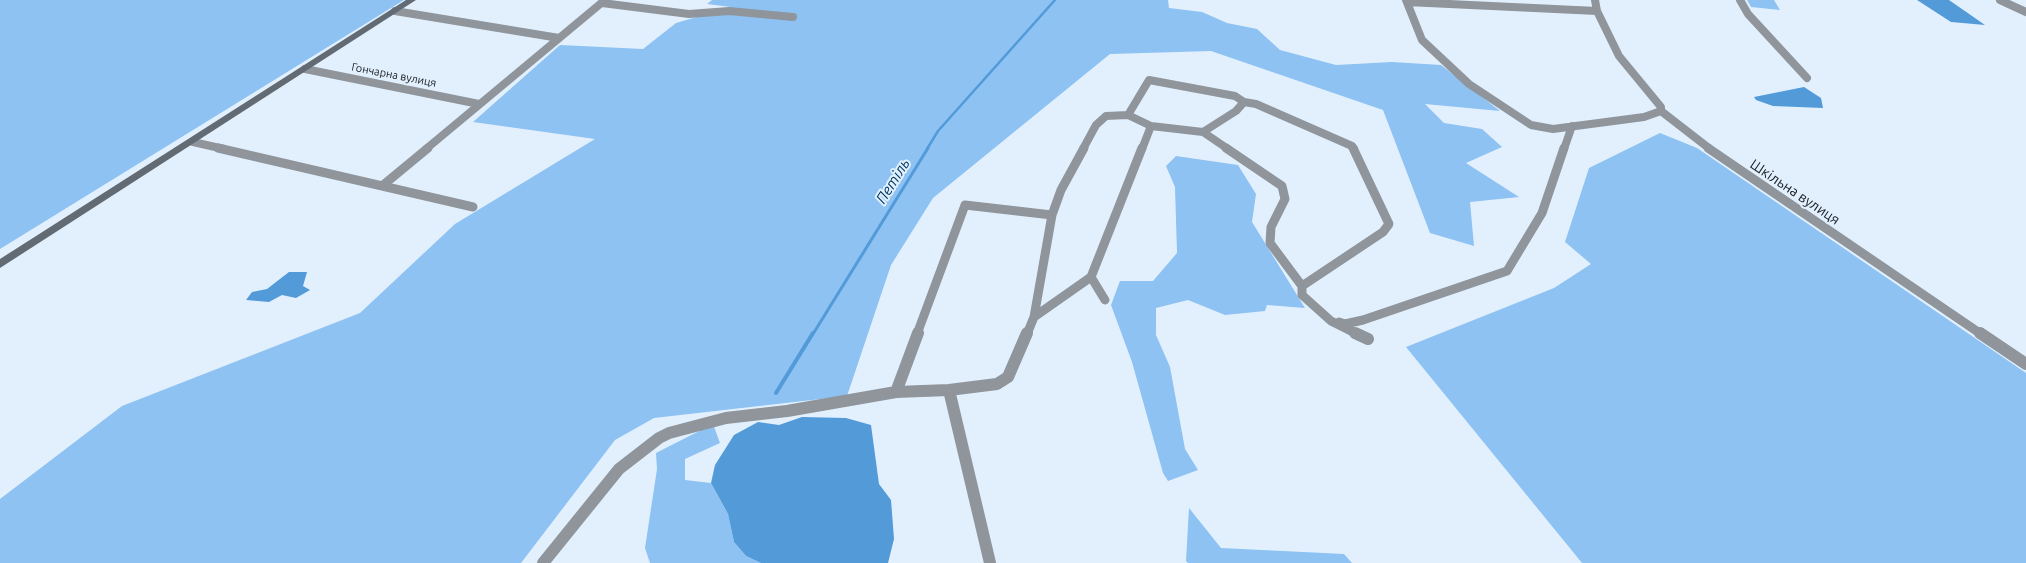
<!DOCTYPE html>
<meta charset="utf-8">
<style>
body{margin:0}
canvas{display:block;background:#e2f0fe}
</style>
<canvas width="2026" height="563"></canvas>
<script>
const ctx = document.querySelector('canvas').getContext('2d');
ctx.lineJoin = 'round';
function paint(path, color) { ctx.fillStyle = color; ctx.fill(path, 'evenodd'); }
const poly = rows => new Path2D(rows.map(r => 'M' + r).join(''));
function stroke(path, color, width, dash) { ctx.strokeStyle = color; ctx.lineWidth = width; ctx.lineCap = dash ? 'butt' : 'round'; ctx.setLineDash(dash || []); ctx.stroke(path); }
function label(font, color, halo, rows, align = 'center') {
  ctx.font = font + ' Ubuntu,sans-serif'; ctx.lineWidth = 4; ctx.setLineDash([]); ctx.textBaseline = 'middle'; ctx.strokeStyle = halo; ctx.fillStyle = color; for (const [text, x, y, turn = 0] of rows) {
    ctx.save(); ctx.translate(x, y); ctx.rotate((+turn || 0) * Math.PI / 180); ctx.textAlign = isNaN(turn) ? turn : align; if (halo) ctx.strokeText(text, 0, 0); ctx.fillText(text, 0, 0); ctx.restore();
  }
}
paint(poly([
 [0,0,404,0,0,249],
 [712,0,1168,0,1169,8,1202,12,1227,23,1257,29,1280,50,1336,65,1392,62,1441,65,1500,111,1425,104,1444,123,1482,129,1502,147,1466,163,1519,197,1470,202,1474,246,1430,233,1383,110,1211,51,1110,54,933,198,891,265,847,396,654,418,615,440,521,563,0,563,0,499,122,406,360,313,455,224,595,139,473,122,560,45,643,49,676,23,731,7,707,4],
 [1747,0,1774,0,1780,10,1751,7],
 [1660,133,1697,148,2026,373,2026,563,1582,563,1406,347,1554,288,1591,264,1565,242,1589,168],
 [1176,156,1238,165,1256,194,1252,222,1305,308,1267,305,1265,311,1225,315,1188,300,1156,308,1156,335,1170,367,1185,449,1198,470,1168,481,1163,473,1132,362,1111,305,1120,281,1153,281,1177,253,1175,187,1166,166],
 [713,424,720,443,685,459,685,480,711,483,728,514,734,542,746,556,761,563,650,563,645,548,657,469,656,453],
 [1189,508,1221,548,1344,554,1352,563,1188,563,1186,561]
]), '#8dc2f3');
paint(poly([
 [1917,0,1949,0,1985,25,1951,22],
 [1804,87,1821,98,1823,108,1773,106,1756,100,1754,97],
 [289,272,307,272,303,286,310,290,296,298,282,295,269,302,246,300,252,292,267,289],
 [802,417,846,418,871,425,879,484,891,500,894,539,888,563,761,563,746,556,734,542,728,514,711,483,715,465,734,435,758,422,779,425]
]), '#539ad9');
stroke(poly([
 [927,149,938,131,1055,0]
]), '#539ad9', 2.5);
stroke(poly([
 [813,334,928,148]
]), '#539ad9', 3);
stroke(poly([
 [776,393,813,333]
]), '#539ad9', 4);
stroke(poly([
 [1406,0,1422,40,1469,84,1531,125,1553,129,1644,117,1661,111],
 [1595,0,1597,11,1619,56,1661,107,1661,111,1710,149],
 [1740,0,1748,14,1807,78],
 [2000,0,2026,12],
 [1407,2,1597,11],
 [602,3,689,14,729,11,793,17],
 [395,11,559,38],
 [305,69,479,104],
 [1128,115,1149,80,1235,96,1244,102],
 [1203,132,1228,149],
 [193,142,224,149],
 [426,149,605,0],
 [1083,149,1096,125,1106,116,1128,115,1151,126],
 [1142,149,1151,126,1203,132,1236,111,1244,102,1256,104,1352,146,1354,149],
 [1564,149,1572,126]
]), '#8f959b', 8);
stroke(poly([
 [218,148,473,207],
 [1226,148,1282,186,1285,199,1271,227,1270,243,1302,286],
 [1353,148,1389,224,1383,232,1302,286,1302,295,1331,321,1357,334],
 [1708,148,1981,334],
 [382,186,428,148],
 [1052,215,1061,190,1084,148],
 [1091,277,1142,148],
 [1339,322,1345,324,1363,320,1507,271,1542,213,1564,148],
 [917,334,965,205,1052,215,1034,317],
 [1027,334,1034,317,1091,277,1105,300]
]), '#8f959b', 9);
stroke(poly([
 [1355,333,1368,339],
 [1980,333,2026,364],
 [949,390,990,563],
 [896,392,918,333],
 [543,563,619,469,659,438,669,433,726,418,787,411,896,392,949,390,997,384,1008,377,1027,333]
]), '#8f959b', 12);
paint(poly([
 [406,0,416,0,0,268,0,259,406,0]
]), '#626b73');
label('11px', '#151a1f', '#e2f0fe', [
 ["Гончарна вулиця",394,75,11]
]);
label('14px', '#151a1f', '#e2f0fe', [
 ["Шкільна вулиця",1795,192,34]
]);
label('italic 15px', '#043c65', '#e2f0fe', [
 ["Петіль",893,181,-58]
]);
</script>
